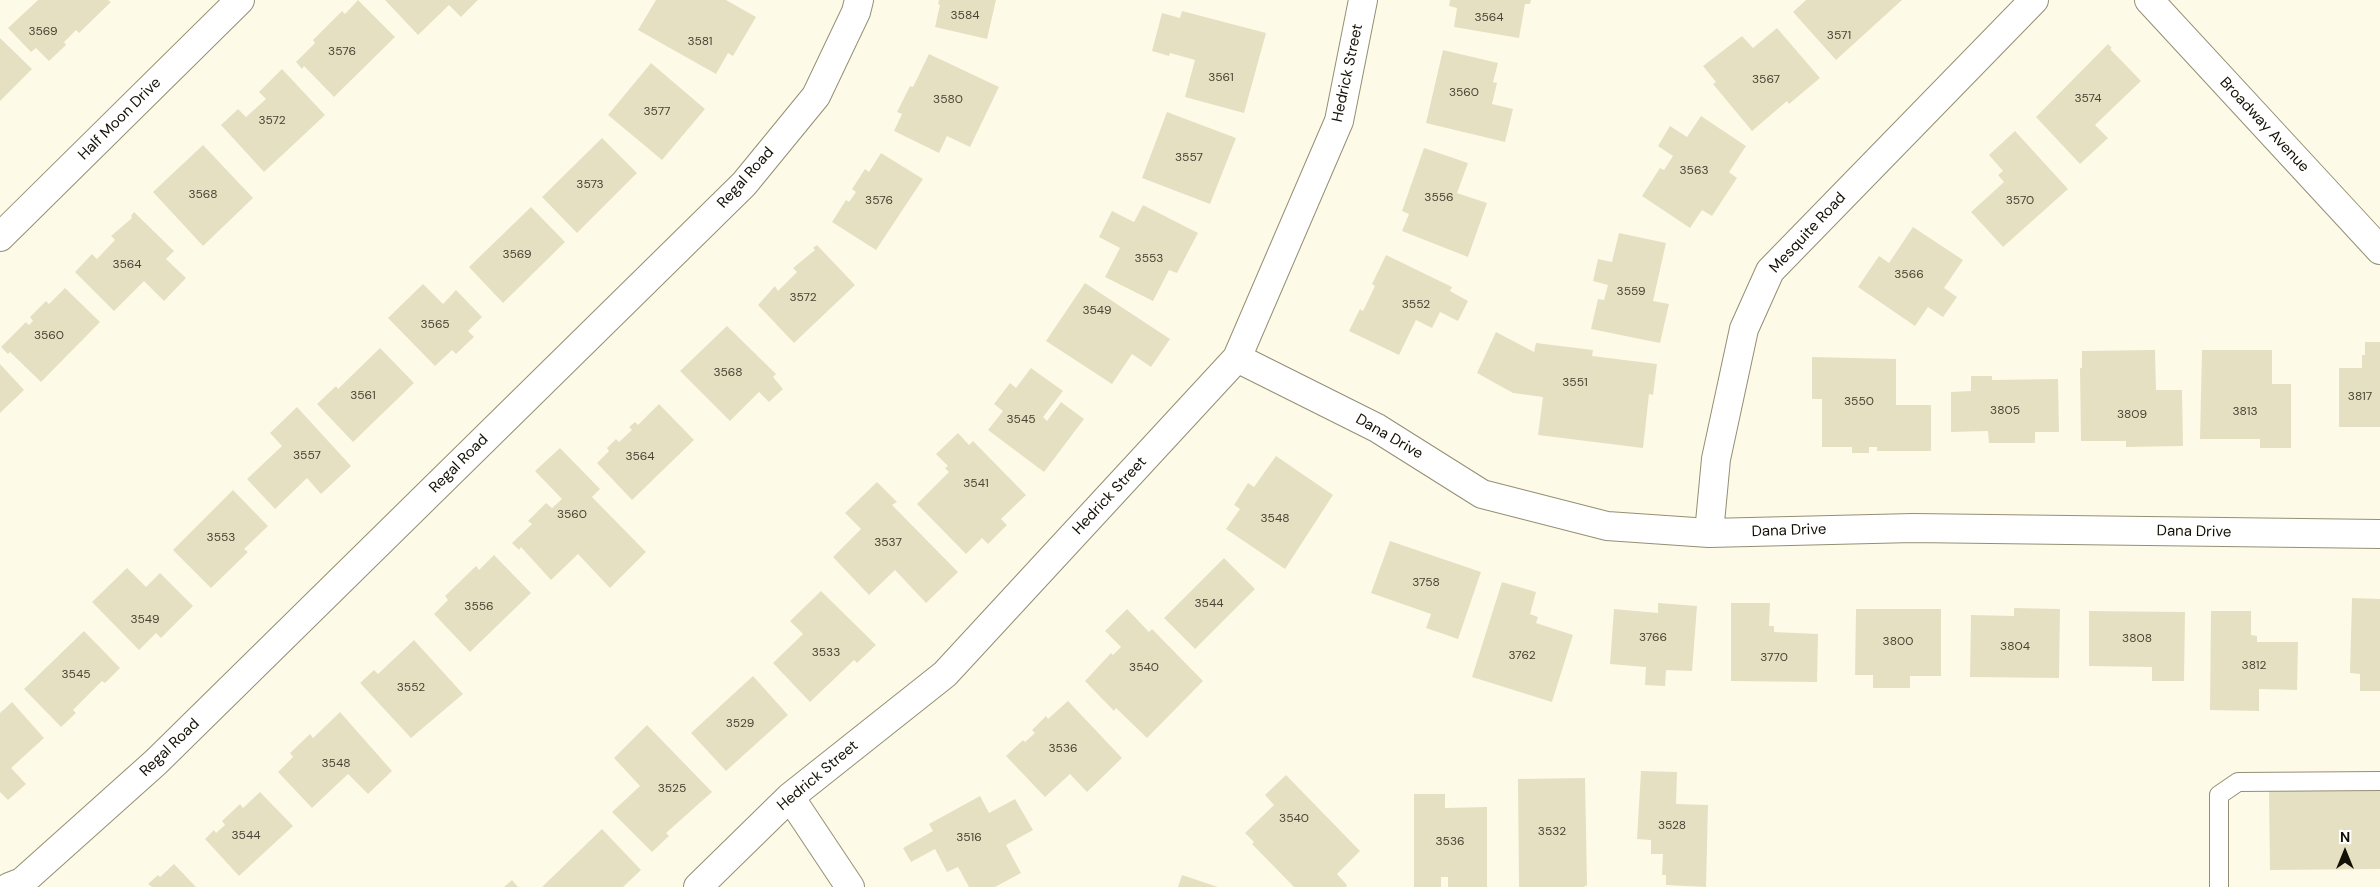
<!DOCTYPE html>
<style>
body{margin:0}
#map{position:relative;width:2380px;height:887px;overflow:hidden;background:#fefae8;font-family:"DM Sans",sans-serif}
canvas{display:block}
.north{position:absolute;left:2320px;top:827px;width:50px;height:50px;-webkit-text-stroke:4px #fff;paint-order:stroke;rotate:0deg;font-size:14px;font-weight:700;line-height:20px;text-align:center;color:#131006}
.north::after{content:'';display:block;margin:auto;width:18px;height:22px;background:#131006;clip-path:polygon(50% 0,100% 100%,50% 72%,0 100%)}
</style>
<div id="map">
<canvas width="2380" height="887"></canvas>
<div class="north">N</div>
</div>
<script>
const ctx = document.querySelector('canvas').getContext('2d');
ctx.lineJoin = 'round';
function paint(path, color) { ctx.fillStyle = color; ctx.fill(path, 'evenodd'); }
const poly = rows => new Path2D(rows.map(r => 'M' + r).join(''));
function stroke(path, color, width, dash) { ctx.strokeStyle = color; ctx.lineWidth = width; ctx.lineCap = dash ? 'butt' : 'round'; ctx.setLineDash(dash || []); ctx.stroke(path); }
function label(font, color, halo, rows, align = 'center') {
  ctx.font = font + ' "DM Sans",sans-serif'; ctx.lineWidth = 4; ctx.setLineDash([]); ctx.textBaseline = 'middle'; ctx.strokeStyle = halo; ctx.fillStyle = color; for (const [text, x, y, turn = 0] of rows) {
    ctx.save(); ctx.translate(x, y); ctx.rotate((+turn || 0) * Math.PI / 180); ctx.textAlign = isNaN(turn) ? turn : align; if (halo) ctx.strokeText(text, 0, 0); ctx.fillText(text, 0, 0); ctx.restore();
  }
}
paint(poly([
 [38,0,108,0,111,2,79,33,76,30,64,42,66,45,49,61,36,48,31,52,8,28],
 [358,0,395,37,334,97,304,66,302,69,296,62,315,43,313,40,342,11,345,14],
 [385,0,478,0,461,17,449,5,418,35],
 [656,0,726,0,756,17,733,56,728,53,716,74,638,30],
 [939,0,996,0,987,39,935,27,940,5,938,4],
 [1450,0,1531,0,1530,4,1525,4,1519,38,1454,27,1457,8,1449,6],
 [1806,0,1902,0,1836,60,1793,12],
 [1182,11,1266,33,1244,113,1185,97,1195,60,1170,53,1169,56,1152,51,1162,13,1180,18],
 [1777,28,1820,78,1789,104,1787,101,1752,131,1713,84,1716,82,1703,66,1742,36,1753,48],
 [0,38,32,69,0,101],
 [2108,44,2112,48,2110,49,2141,81,2095,125,2108,138,2080,164,2036,117],
 [1443,50,1498,63,1493,82,1497,83,1492,104,1513,109,1505,142,1426,123],
 [929,54,999,87,970,147,947,136,939,153,894,131,902,114,897,112,910,86,913,87],
 [651,63,705,109,662,160,608,115],
 [282,69,325,115,264,172,221,125,238,109,246,117,266,99,259,92],
 [1167,112,1236,138,1210,204,1142,178],
 [1701,116,1746,146,1729,172,1737,178,1712,216,1702,210,1690,228,1642,196,1660,168,1664,170,1673,156,1658,146,1670,126,1687,137],
 [2015,131,2068,189,2003,247,1971,212,2004,182,1998,175,2003,171,1989,155],
 [602,138,637,173,577,233,542,197],
 [203,145,253,198,203,246,153,192],
 [1424,148,1468,163,1457,193,1487,203,1468,257,1402,231,1409,214,1402,211],
 [881,153,923,179,876,250,832,222,846,200,849,202,856,192,852,189,865,169,869,172],
 [1143,205,1198,233,1177,273,1169,270,1153,301,1105,277,1120,248,1099,237,1112,211,1134,222],
 [531,207,565,242,503,303,469,267],
 [134,212,174,251,166,259,186,278,164,301,144,281,114,311,75,272,92,254,97,259,115,240,111,236,132,218,131,216],
 [1913,227,1963,260,1944,288,1957,297,1943,317,1928,307,1915,326,1858,287,1879,256,1889,263],
 [1619,233,1666,243,1653,301,1669,304,1660,343,1591,329,1598,299,1604,300,1608,285,1593,281,1598,259,1612,262],
 [817,245,855,285,794,343,758,305,775,286,778,291,797,272,793,268,815,250,813,248],
 [1386,255,1452,287,1450,291,1468,301,1458,321,1440,312,1432,328,1416,320,1399,355,1349,331,1360,309,1363,311,1375,286,1372,284],
 [1085,283,1170,339,1151,367,1132,354,1112,384,1046,341],
 [423,284,443,304,456,290,482,317,468,331,474,337,456,354,452,350,435,366,388,318],
 [65,288,100,322,41,382,10,352,8,354,1,347,26,322,29,325,33,321,30,317,46,301,49,304],
 [727,326,776,374,773,377,783,389,769,402,759,392,730,421,680,371],
 [1496,332,1534,352,1536,343,1593,350,1592,356,1657,364,1653,395,1649,394,1643,448,1538,435,1543,397,1513,393,1477,373],
 [2365,342,2380,342,2380,427,2339,427,2339,368,2362,368,2362,355,2365,355],
 [380,348,414,383,353,442,317,404,336,386,338,389],
 [2155,350,2156,390,2182,390,2183,446,2126,447,2126,441,2081,441,2080,368,2082,368,2082,351],
 [2202,350,2272,350,2272,384,2291,384,2291,448,2260,448,2260,439,2200,439],
 [1812,357,1896,359,1896,405,1931,405,1931,451,1877,451,1877,447,1869,447,1869,453,1852,453,1852,447,1822,447,1822,399,1812,399],
 [0,364,24,390,0,413],
 [1031,368,1063,391,1043,417,1047,421,1061,402,1084,419,1044,472,988,430,1003,411,994,404,1010,383,1016,388],
 [1971,376,1992,376,1992,380,2058,379,2059,432,2035,432,2035,443,1989,443,1988,431,1951,432,1951,392,1971,391],
 [659,404,694,440,632,500,597,463,609,451,607,448,616,439,619,442,632,430,629,427,635,422,638,425],
 [297,407,351,466,321,494,307,478,275,509,247,479,282,446,270,433],
 [958,433,969,445,973,441,1026,495,1001,519,1007,525,988,544,982,538,966,554,917,504,949,472,945,468,948,466,936,454],
 [560,448,600,489,592,497,646,552,610,588,578,554,551,580,521,547,519,550,512,543,532,524,528,521,546,503,552,508,562,499,535,471],
 [1276,456,1333,495,1285,569,1226,529,1240,509,1234,505,1248,483,1254,487],
 [877,482,897,502,892,505,958,572,926,603,895,570,869,595,833,557,861,529,845,513],
 [233,490,268,526,244,549,248,552,211,588,173,550],
 [1390,541,1481,572,1458,639,1426,628,1431,614,1371,593],
 [494,555,531,593,470,652,434,614,448,600,445,596,476,566,479,570],
 [1224,558,1255,589,1195,649,1164,618],
 [127,568,146,587,160,573,193,606,161,638,156,633,139,650,92,602],
 [1502,582,1536,592,1530,614,1538,617,1536,623,1573,635,1552,702,1472,677],
 [821,591,876,645,857,663,854,660,810,702,773,663,803,634,790,621],
 [2352,598,2380,599,2380,691,2360,691,2360,674,2350,673],
 [1658,603,1697,606,1692,671,1666,670,1665,686,1645,685,1646,667,1610,664,1614,609,1658,613],
 [1731,603,1770,603,1769,626,1774,626,1774,632,1818,634,1817,682,1731,681],
 [2014,608,2060,609,2059,678,1970,677,1971,615,2014,616],
 [1127,609,1149,632,1152,629,1203,681,1147,738,1116,708,1114,711,1085,681,1111,653,1113,655,1121,647,1105,631],
 [1856,609,1941,609,1941,676,1910,676,1910,688,1873,688,1873,675,1855,675],
 [2089,611,2185,612,2184,681,2152,681,2152,667,2089,666],
 [2211,611,2251,611,2251,635,2257,636,2257,642,2298,642,2297,690,2259,689,2259,711,2210,710],
 [84,631,120,668,105,683,102,681,73,710,76,713,61,727,24,689],
 [414,640,463,694,411,738,360,683,374,670,378,674],
 [753,676,788,715,726,771,691,733],
 [1068,701,1122,758,1087,792,1070,774,1045,797,1006,756,1023,740,1025,742,1035,733,1032,730,1046,716,1048,719],
 [12,702,44,738,11,768,26,784,8,800,0,792,0,713],
 [340,712,392,771,368,794,348,774,312,808,278,772,293,757,290,753,310,734,313,738],
 [647,725,712,792,666,833,669,836,652,852,612,812,640,786,614,758],
 [1641,771,1677,772,1676,804,1708,805,1706,887,1666,885,1666,875,1662,875,1663,854,1651,854,1651,840,1637,839],
 [1286,775,1360,851,1337,874,1347,885,1346,887,1294,887,1252,844,1254,842,1245,833,1274,805,1265,795],
 [1585,778,1587,885,1584,887,1519,887,1518,779],
 [2380,789,2380,869,2270,870,2269,790],
 [260,792,293,826,239,876,205,839,214,830,216,833,225,825,222,821,240,804,243,808],
 [1414,794,1445,794,1445,808,1487,807,1487,887,1448,887,1448,877,1441,877,1441,887,1414,887],
 [980,796,989,813,1015,799,1033,830,1006,845,1021,873,995,887,969,887,958,867,947,872,935,849,911,862,903,848,933,831,929,824],
 [602,829,641,870,623,887,542,887],
 [174,864,196,887,152,887,148,884,158,875,160,877],
 [1182,875,1218,887,1178,887],
 [512,880,518,887,504,887]
]), '#e6e0c2');
const lane = poly([
 [2219,887,2219,795,2238,782,2380,781]
]);
const street = poly([
 [2149,0,2380,250],
 [0,237,240,0],
 [1237,358,1377,428,1482,494,1607,526,1709,533,1913,528,2380,534],
 [1709,533,1716,459,1744,329,1770,271,2034,0],
 [790,797,850,887],
 [9,887,22,882,156,762,744,184,816,96,856,12,859,0],
 [698,887,790,797,945,674,1237,358,1339,121,1363,0]
]);
stroke(lane, '#948f73', 20);
stroke(street, '#948f73', 30);
stroke(lane, '#fff', 18);
stroke(street, '#fff', 28);
label('12px', '#484435', null, [
 ["3584",965,16],
 ["3564",1489,18],
 ["3569",43,32],
 ["3571",1839,36],
 ["3581",700,42],
 ["3576",342,52],
 ["3561",1221,78],
 ["3567",1766,80],
 ["3560",1464,93],
 ["3574",2088,99],
 ["3580",948,100],
 ["3577",657,112],
 ["3572",272,121],
 ["3557",1189,158],
 ["3563",1694,171],
 ["3573",590,185],
 ["3568",203,195],
 ["3556",1439,198],
 ["3576",879,201],
 ["3570",2020,201],
 ["3569",517,255],
 ["3553",1149,259],
 ["3564",127,265],
 ["3566",1909,275],
 ["3559",1631,292],
 ["3572",803,298],
 ["3552",1416,305],
 ["3549",1097,311],
 ["3565",435,325],
 ["3560",49,336],
 ["3568",728,373],
 ["3551",1575,383],
 ["3561",363,396],
 ["3817",2360,397],
 ["3550",1859,402],
 ["3805",2005,411],
 ["3813",2245,412],
 ["3809",2132,415],
 ["3545",1021,420],
 ["3557",307,456],
 ["3564",640,457],
 ["3541",976,484],
 ["3560",572,515],
 ["3548",1275,519],
 ["3553",221,538],
 ["3537",888,543],
 ["3758",1426,583],
 ["3544",1209,604],
 ["3556",479,607],
 ["3549",145,620],
 ["3766",1653,638],
 ["3808",2137,639],
 ["3800",1898,642],
 ["3804",2015,647],
 ["3533",826,653],
 ["3762",1522,656],
 ["3770",1774,658],
 ["3812",2254,666],
 ["3540",1144,668],
 ["3545",76,675],
 ["3552",411,688],
 ["3529",740,724],
 ["3536",1063,749],
 ["3548",336,764],
 ["3525",672,789],
 ["3540",1294,819],
 ["3528",1672,826],
 ["3532",1552,832],
 ["3544",246,836],
 ["3516",969,838],
 ["3536",1450,842]
]);
label('15px', '#131006', '#fff', [
 ["Hedrick Street",1348,73,-78],
 ["Half Moon Drive",120,119,-45],
 ["Broadway Avenue",2264,125,47],
 ["Regal Road",746,178,-48],
 ["Mesquite Road",1808,233,-47],
 ["Dana Drive",1389,437,30],
 ["Regal Road",459,464,-45],
 ["Hedrick Street",1110,496,-47],
 ["Dana Drive",1789,531,-2],
 ["Dana Drive",2194,532,1],
 ["Regal Road",170,748,-44],
 ["Hedrick Street",818,776,-40]
]);
</script>
